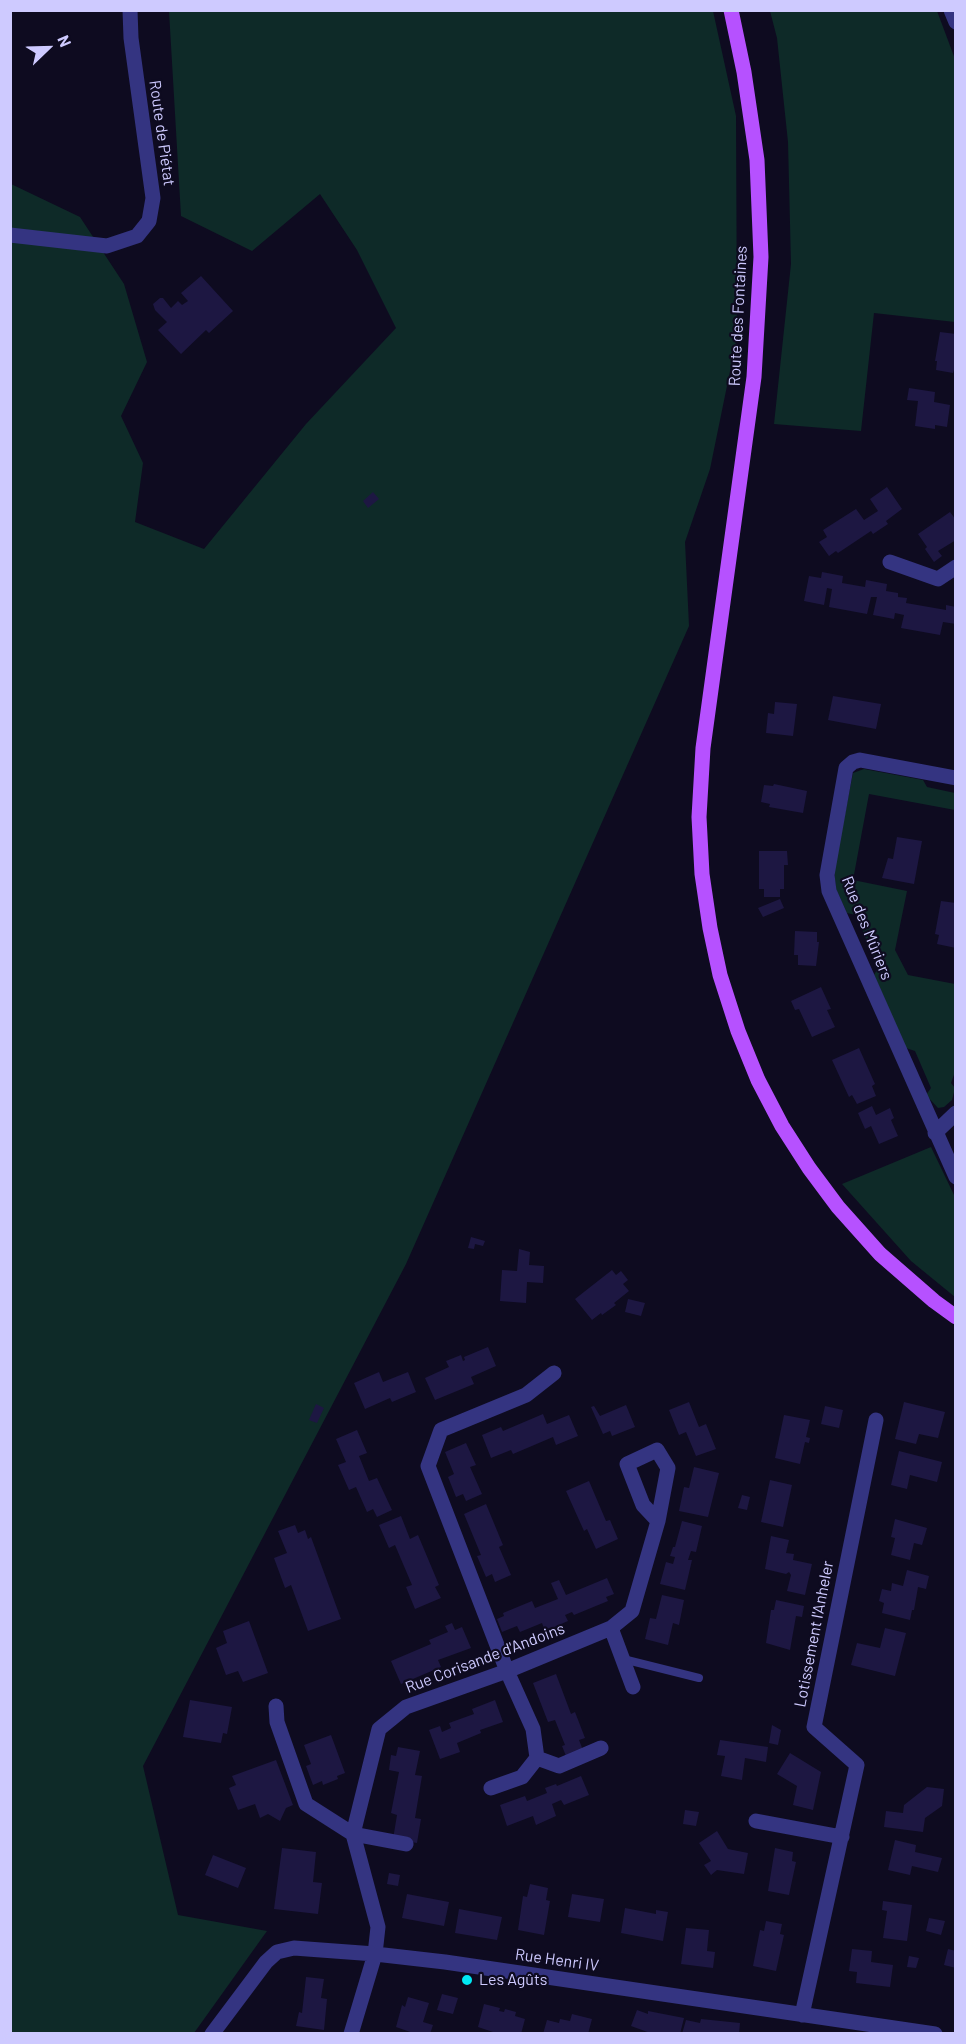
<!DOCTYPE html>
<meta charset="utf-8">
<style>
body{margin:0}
#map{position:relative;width:966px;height:2044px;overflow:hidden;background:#0e0b20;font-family:Barlow,sans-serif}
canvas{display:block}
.frame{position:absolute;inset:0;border:12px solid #cecaff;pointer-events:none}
.north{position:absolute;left:18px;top:18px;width:60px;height:60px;-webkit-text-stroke:4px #0e0b20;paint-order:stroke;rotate:67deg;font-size:16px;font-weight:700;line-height:24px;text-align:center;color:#cecaff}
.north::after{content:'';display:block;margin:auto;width:21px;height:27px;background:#cecaff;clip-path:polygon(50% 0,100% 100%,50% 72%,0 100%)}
</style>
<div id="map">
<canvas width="966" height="2044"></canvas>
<div class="frame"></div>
<div class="north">N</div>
</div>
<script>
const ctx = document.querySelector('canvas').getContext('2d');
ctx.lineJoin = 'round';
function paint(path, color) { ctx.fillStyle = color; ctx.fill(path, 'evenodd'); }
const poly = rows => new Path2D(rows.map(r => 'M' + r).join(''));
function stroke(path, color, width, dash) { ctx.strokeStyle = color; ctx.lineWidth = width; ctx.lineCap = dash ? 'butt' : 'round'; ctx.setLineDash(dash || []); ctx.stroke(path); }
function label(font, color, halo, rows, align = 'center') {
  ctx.font = font + ' Barlow,sans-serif'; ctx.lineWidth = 4.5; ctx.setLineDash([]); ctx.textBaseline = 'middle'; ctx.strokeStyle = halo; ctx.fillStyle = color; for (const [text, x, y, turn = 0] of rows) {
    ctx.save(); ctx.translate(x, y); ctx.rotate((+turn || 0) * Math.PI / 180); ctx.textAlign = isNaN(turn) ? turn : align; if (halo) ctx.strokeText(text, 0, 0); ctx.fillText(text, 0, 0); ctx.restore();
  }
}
paint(poly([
 [169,11,713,11,736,116,737,337,710,469,685,542,689,626,406,1264,143,1766,178,1915,267,1931,194,2033,11,2033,11,184,80,217,124,284,147,362,121,416,143,463,135,522,204,549,306,424,396,328,357,250,320,194,252,251,181,216],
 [770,11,937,11,955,59,955,322,874,313,861,431,774,424,791,264,788,142,777,38],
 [864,769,923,780,927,787,955,793,955,810,869,794,853,880,907,891,895,950,908,975,955,984,956,1069,951,1083,955,1088,952,1100,944,1107,938,1108,926,1095,931,1088,915,1051,906,1048,874,975,878,968,856,915,847,913,836,889,834,870,853,773],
 [931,1147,955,1197,955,1297,911,1261,842,1184]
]), '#0e2a28');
paint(poly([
 [201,276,233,311,209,333,206,330,181,354,158,330,167,322,155,310,153,304,160,298,163,298,171,308,178,301,182,305,188,301,181,293],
 [940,332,956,334,956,364,953,373,936,370,937,361,935,361],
 [909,388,935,392,934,402,950,405,947,427,935,425,935,429,915,426,918,401,907,400],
 [887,487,902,509,886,521,888,524,873,534,871,531,838,553,836,551,829,556,819,542,827,537,823,530,856,509,864,520,878,511,870,499],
 [373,492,379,499,368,508,363,501],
 [950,512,956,520,956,540,938,551,942,556,934,562,925,549,927,547,918,534],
 [822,572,843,576,842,583,865,587,866,580,887,584,886,591,898,593,898,597,907,598,906,603,946,610,946,605,956,607,956,624,943,622,940,635,901,628,904,615,895,613,894,619,873,615,877,597,871,597,867,614,829,607,832,589,827,588,824,605,804,601,809,576,821,578],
 [833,696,881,704,876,729,828,720],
 [775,702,797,704,793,736,766,733,768,713,774,714],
 [774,784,807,791,803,813,769,807,770,804,761,802,764,785,773,786],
 [897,837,922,841,914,884,882,878,888,858,893,859],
 [759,851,787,851,788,865,784,865,784,889,780,889,780,897,764,897,764,889,759,889],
 [780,899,784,908,763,917,758,908],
 [941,901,956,903,956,948,937,944,939,935,935,934],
 [795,931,817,932,817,942,819,942,816,966,798,965,798,955,794,955],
 [821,987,831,1009,827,1010,835,1027,812,1037,799,1009,795,1010,791,1001],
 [859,1048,875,1084,872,1086,876,1096,857,1104,852,1095,849,1097,832,1060],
 [872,1106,876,1115,890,1108,894,1118,891,1120,898,1136,879,1144,871,1126,865,1129,858,1113],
 [471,1237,485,1241,483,1246,475,1244,474,1249,468,1248],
 [519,1249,530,1252,529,1265,544,1266,543,1283,527,1282,526,1303,500,1301,502,1270,517,1271],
 [612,1270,616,1275,621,1271,628,1280,623,1284,629,1291,614,1303,616,1305,602,1315,601,1313,592,1320,575,1299],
 [628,1299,645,1303,641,1316,625,1312],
 [488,1347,496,1366,471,1377,474,1384,435,1400,425,1378,449,1367,446,1361,461,1355,463,1361,465,1360,464,1357],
 [379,1372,383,1382,408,1372,416,1392,392,1402,390,1398,365,1409,354,1383],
 [689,1402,699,1427,706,1424,716,1449,696,1456,686,1432,679,1435,669,1410],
 [904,1402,945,1412,938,1438,919,1434,916,1444,895,1439],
 [316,1404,324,1408,317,1423,309,1420],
 [626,1405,635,1427,612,1436,610,1431,603,1434,591,1407,594,1406,600,1416],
 [825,1406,843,1410,839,1428,821,1424],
 [543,1414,547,1424,569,1415,578,1436,556,1445,553,1437,513,1454,511,1450,491,1458,482,1435,501,1427,503,1431],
 [784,1415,810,1420,806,1437,810,1438,809,1443,805,1442,800,1464,775,1458],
 [357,1430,367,1453,359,1456,369,1481,377,1478,392,1510,377,1517,373,1509,367,1512,356,1487,349,1490,338,1465,346,1462,336,1439],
 [466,1443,476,1465,470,1467,482,1494,466,1501,463,1494,456,1497,448,1477,454,1474,445,1452],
 [899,1451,942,1462,937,1482,910,1475,907,1489,891,1485],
 [694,1467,719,1473,708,1517,679,1511,684,1487,689,1488],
 [770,1480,792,1485,783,1527,761,1522],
 [589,1481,606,1521,610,1520,618,1539,596,1549,587,1529,584,1531,566,1491],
 [742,1495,750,1497,747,1510,738,1508],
 [486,1504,503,1545,499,1547,511,1575,495,1582,492,1574,486,1577,477,1556,481,1555,464,1514],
 [401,1516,410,1539,418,1535,439,1585,435,1587,441,1598,415,1609,406,1587,412,1585,395,1545,389,1548,379,1525],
 [895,1519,927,1528,922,1545,914,1543,910,1560,891,1555,895,1538,891,1537],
 [682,1521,702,1526,696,1552,691,1551,688,1560,692,1560,685,1590,660,1584,666,1562,673,1564,675,1557,670,1556,673,1547,675,1547],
 [295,1525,298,1533,305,1530,308,1539,311,1537,341,1619,308,1631,291,1585,285,1588,274,1558,287,1553,278,1531],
 [771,1536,789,1540,786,1553,794,1554,793,1560,812,1564,805,1595,787,1591,791,1575,789,1572,786,1574,765,1569],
 [907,1570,929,1576,926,1589,918,1587,914,1610,912,1610,910,1620,882,1613,884,1603,879,1601,882,1589,891,1591,892,1583,903,1586],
 [607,1578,614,1594,606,1597,608,1601,574,1615,572,1612,565,1615,568,1621,545,1631,542,1623,520,1632,517,1626,502,1632,497,1619,504,1616,503,1613,532,1601,535,1608,558,1599,551,1583,559,1580,566,1595],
 [662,1595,684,1600,679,1625,673,1623,668,1645,645,1639,650,1618,656,1619],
 [776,1600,804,1606,802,1617,796,1616,790,1650,766,1643,771,1610,774,1610],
 [249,1621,268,1673,243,1682,238,1671,226,1675,216,1648,227,1643,223,1631],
 [452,1623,455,1630,462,1627,471,1648,438,1660,441,1667,401,1684,391,1661,431,1644,429,1640,448,1632,445,1626],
 [885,1628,906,1633,895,1676,851,1665,857,1643,880,1648],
 [556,1674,571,1714,575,1712,585,1738,579,1740,583,1750,566,1756,562,1746,565,1745,555,1720,548,1722,533,1683],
 [190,1700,232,1707,227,1734,223,1733,221,1743,183,1737],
 [495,1700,503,1722,480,1730,481,1733,457,1743,460,1752,440,1759,429,1730,440,1726,442,1732,451,1728,449,1723,474,1714,472,1709],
 [772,1725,781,1730,778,1745,769,1743],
 [331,1735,345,1773,337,1776,338,1779,323,1785,322,1781,313,1785,306,1766,311,1764,304,1745],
 [720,1740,768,1747,766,1762,745,1758,742,1780,721,1776,725,1756,717,1755],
 [398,1747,420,1751,415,1775,422,1776,415,1818,421,1819,417,1843,393,1839,397,1815,391,1813,399,1772,389,1770,391,1755,396,1756],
 [790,1753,821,1772,813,1810,793,1805,797,1786,777,1774],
 [276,1760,293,1805,286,1808,280,1821,268,1814,260,1818,255,1804,238,1810,229,1788,236,1785,232,1776],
 [581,1776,589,1795,564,1805,561,1800,552,1804,556,1816,536,1825,533,1816,507,1826,500,1805,525,1796,527,1801,547,1793,545,1788,556,1784,557,1786],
 [927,1787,944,1789,942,1806,925,1818,923,1832,884,1827,886,1811,903,1813,904,1805],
 [685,1810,699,1812,696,1826,683,1824],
 [717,1831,728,1849,748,1853,744,1874,717,1870,711,1875,704,1865,711,1861,699,1843],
 [895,1840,916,1845,915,1852,942,1858,938,1872,912,1866,910,1875,888,1870],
 [282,1848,316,1852,313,1882,322,1883,318,1914,274,1909],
 [775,1848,793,1852,792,1861,796,1862,789,1895,768,1891],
 [213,1855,246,1868,238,1888,205,1875],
 [389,1873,400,1875,398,1886,387,1884],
 [530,1884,548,1888,546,1900,550,1901,544,1935,518,1930,523,1896,527,1897],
 [407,1894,449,1902,444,1926,402,1918],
 [572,1894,604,1899,600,1922,568,1917],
 [883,1901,912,1905,907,1941,883,1938,887,1911,882,1910],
 [625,1908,656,1914,656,1910,668,1912,663,1941,621,1933],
 [459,1909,502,1917,497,1940,455,1933],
 [929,1918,945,1921,941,1935,926,1931],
 [766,1921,782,1924,780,1934,784,1935,776,1971,753,1966,760,1930,764,1931],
 [686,1928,709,1930,707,1951,715,1952,713,1968,681,1964],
 [852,1949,872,1951,871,1962,893,1965,890,1987,856,1983,857,1972,849,1971],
 [948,1949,956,1951,956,1968,944,1965],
 [909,1956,919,1958,916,1968,907,1967],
 [306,1977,324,1979,321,1998,327,1999,324,2030,296,2026,299,2012,302,2013],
 [442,1994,458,1998,453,2014,437,2010],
 [408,1997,429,2003,423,2022,433,2025,430,2034,416,2034,396,2027,402,2005,405,2007],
 [484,2004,500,2008,499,2011,504,2012,505,2009,516,2012,515,2016,525,2019,521,2034,499,2034,478,2027],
 [637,2010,648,2014,648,2011,684,2018,680,2034,653,2034,631,2026],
 [572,2014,592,2019,588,2034,543,2034,547,2020,559,2023,560,2019,570,2021],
 [701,2019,740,2023,739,2034,682,2034,686,2020,700,2023]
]), '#1d1742');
stroke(poly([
 [623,1659,699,1678]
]), '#343481', 8);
stroke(poly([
 [890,562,938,579,956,567],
 [956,778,860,760,853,762,846,768,827,875,829,891,956,1177],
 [935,1133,956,1113],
 [611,1628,633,1687],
 [276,1706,277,1722,306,1804,353,1834,406,1844],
 [537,1758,559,1766,601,1748],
 [491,1788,522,1777,537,1758,533,1729,507,1671,428,1466,441,1430,526,1395,554,1373],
 [756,1821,842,1837],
 [802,2015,857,1765,814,1727,876,1420],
 [212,2034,266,1962,277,1952,294,1948,375,1954,445,1962,935,2034],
 [351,2034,375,1954,378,1927,353,1834,379,1729,406,1707,507,1671,611,1628,632,1611,658,1521,668,1468,657,1450,627,1464,643,1505,658,1521]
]), '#343481', 15);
stroke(poly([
 [951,10,956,22],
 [10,235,107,246,137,236,149,221,153,198,131,38,130,10]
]), '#343481', 15);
stroke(poly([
 [731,10,744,72,757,160,761,257,754,377,703,748,699,817,702,874,710,928,720,975,738,1031,758,1080,782,1126,809,1168,838,1207,880,1254,934,1301,956,1317]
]), '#b651ff', 15);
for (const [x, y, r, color] of [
 [467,1980,6,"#00e8f5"]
]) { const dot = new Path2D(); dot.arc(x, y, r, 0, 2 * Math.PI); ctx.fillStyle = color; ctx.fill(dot); stroke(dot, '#0e0b20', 2); }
label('16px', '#cecaff', '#0e0b20', [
 ["Route de Piétat",162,133,82],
 ["Route des Fontaines",738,316,-87],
 ["Rue des Mûriers",867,928,68],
 ["Lotissement l'Anheler",814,1634,-79],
 ["Rue Corisande d'Andoins",485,1658,-21],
 ["Rue Henri IV",557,1960,8]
]);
label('16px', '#cecaff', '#0e0b20', [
 ["Les Agûts",479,1980]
], 'left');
</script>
